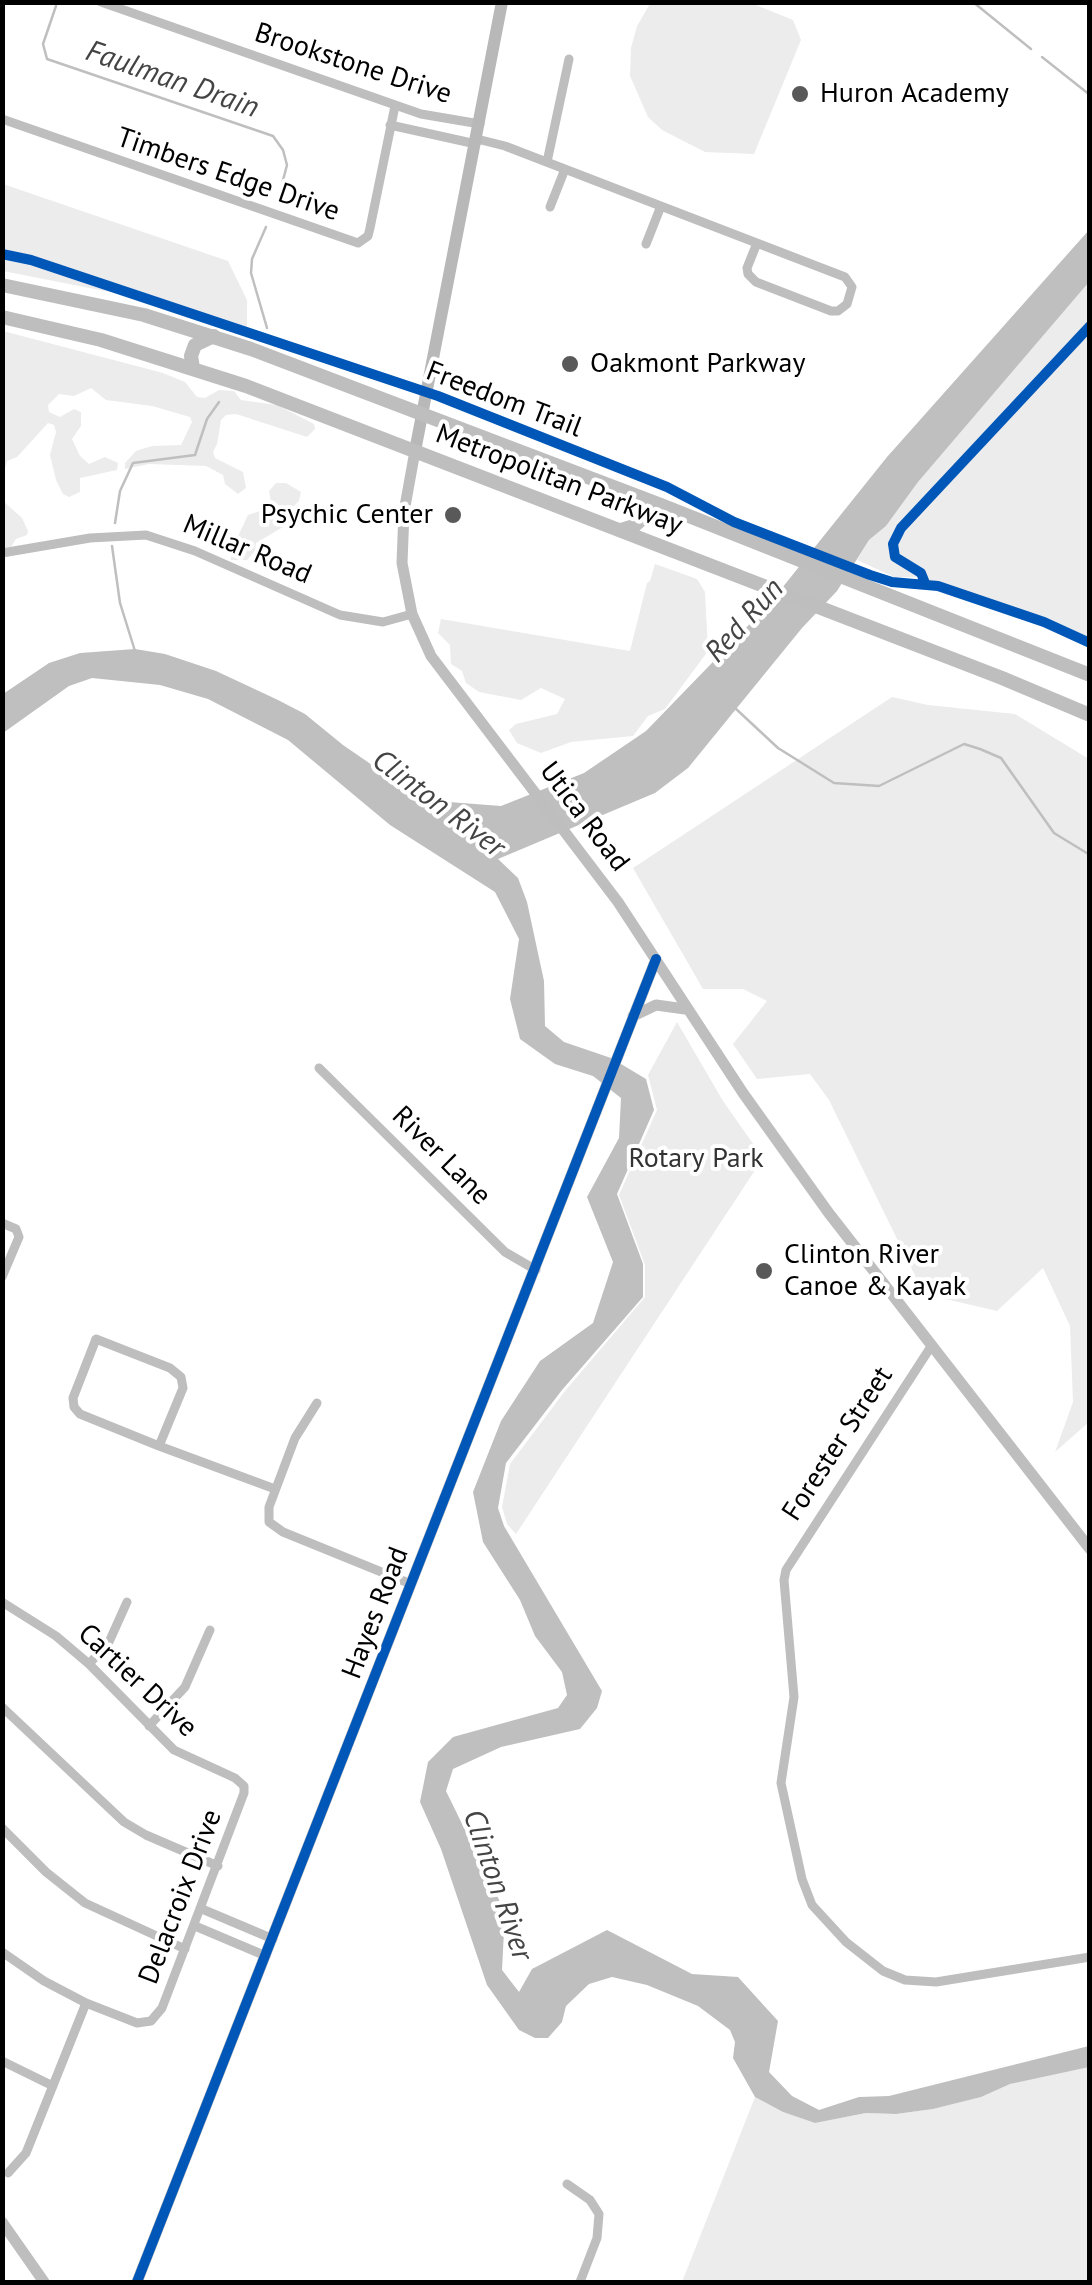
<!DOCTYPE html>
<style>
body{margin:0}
#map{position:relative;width:1092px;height:2285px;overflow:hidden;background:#fff;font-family:"PT Sans",sans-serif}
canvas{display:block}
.frame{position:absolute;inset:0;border:5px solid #000;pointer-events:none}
</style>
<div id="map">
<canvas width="1092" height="2285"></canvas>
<div class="frame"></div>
</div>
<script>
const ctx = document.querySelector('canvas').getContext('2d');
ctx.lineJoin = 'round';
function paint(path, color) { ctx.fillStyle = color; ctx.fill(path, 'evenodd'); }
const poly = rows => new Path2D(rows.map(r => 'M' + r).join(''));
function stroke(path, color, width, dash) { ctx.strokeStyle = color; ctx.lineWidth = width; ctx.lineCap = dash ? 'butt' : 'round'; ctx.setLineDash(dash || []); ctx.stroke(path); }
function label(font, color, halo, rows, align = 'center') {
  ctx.font = font + ' "PT Sans",sans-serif'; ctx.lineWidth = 8; ctx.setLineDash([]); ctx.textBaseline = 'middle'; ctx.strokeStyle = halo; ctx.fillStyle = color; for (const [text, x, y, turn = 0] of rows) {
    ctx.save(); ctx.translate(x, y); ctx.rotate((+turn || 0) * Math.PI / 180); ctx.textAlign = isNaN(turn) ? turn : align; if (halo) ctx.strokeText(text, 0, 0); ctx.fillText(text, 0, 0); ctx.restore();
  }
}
paint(poly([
 [651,2,751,3,793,20,801,40,754,154,705,152,662,130,648,117,630,76,631,48,637,26],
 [3,184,228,261,247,300,247,334,120,294,3,271],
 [1089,282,1089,640,1020,609,918,577,894,577,857,560,869,540,886,526,918,482],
 [3,331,163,373,185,382,197,397,205,398,219,390,234,391,241,400,277,405,314,424,315,429,307,437,236,414,226,415,221,420,217,444,213,452,215,458,243,472,246,488,238,494,225,484,223,475,206,466,149,464,125,469,125,463,136,451,152,446,181,445,192,422,190,417,152,406,106,400,91,388,74,396,59,394,48,405,49,412,60,417,74,409,81,412,81,426,72,439,80,456,89,464,105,457,118,463,117,470,80,478,80,492,69,497,63,494,56,480,50,455,56,432,54,425,48,423,17,457,7,461,3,476],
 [276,483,286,483,301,492,299,501,289,511,288,524,256,543,255,551,247,560,231,560,231,551,248,515,272,507,269,491],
 [2,500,22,518,28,531,27,535,16,539,8,552,2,553],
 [655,564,697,579,705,592,708,651,665,709,648,716,633,736,571,742,541,753,517,743,509,730,516,724,557,714,565,699,541,688,521,700,479,692,466,683,462,671,451,664,450,645,438,633,441,619,630,651,647,583,650,581],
 [892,697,928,705,1015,714,1089,759,1089,1422,1055,1452,1073,1402,1070,1326,1043,1268,997,1311,924,1294,829,1100,810,1074,757,1079,733,1044,767,1001,743,989,703,989,633,868],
 [677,1022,723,1101,763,1158,516,1534,507,1524,502,1507,510,1464,565,1391,645,1297,645,1265,619,1195,657,1110,648,1075],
 [1077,2067,1089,2067,1089,2282,682,2282,755,2097,783,2112,815,2123,866,2113,896,2114,933,2109,980,2097,1010,2084]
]), '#ececec');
paint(poly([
 [1089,230,1089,282,918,482,886,526,869,540,837,591,802,628,688,768,655,793,498,859,518,878,527,902,544,981,545,1026,564,1042,611,1058,646,1079,654,1110,617,1194,643,1264,643,1297,562,1390,506,1463,498,1508,504,1526,602,1691,597,1708,580,1729,501,1747,453,1769,446,1791,505,1912,502,1970,519,1992,532,1969,607,1930,692,1974,738,1977,778,2021,769,2072,792,2096,819,2110,859,2097,889,2096,1089,2046,1089,2067,1010,2084,981,2097,933,2109,896,2114,866,2113,815,2123,783,2112,755,2097,733,2058,735,2042,730,2030,698,2006,647,1985,612,1977,589,1984,566,2006,562,2022,548,2038,535,2038,519,2030,487,1985,441,1849,420,1802,428,1762,453,1737,558,1708,567,1695,562,1672,535,1636,520,1600,483,1542,473,1492,501,1421,540,1361,593,1323,613,1262,587,1197,619,1138,621,1098,593,1076,555,1064,520,1039,510,999,519,939,495,892,390,825,288,740,208,699,160,685,92,678,69,686,3,733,3,694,49,663,80,653,135,649,165,654,216,671,278,700,305,714,343,745,423,800,501,806,584,773,646,731,770,603,887,457]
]), '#bfbfbf');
stroke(poly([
 [973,2,1031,49],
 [56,6,43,44,47,59,273,136,283,150,287,165,278,199],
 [1042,57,1090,95],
 [266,227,252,259,251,273,267,328],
 [115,523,120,491,133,463,195,455,207,419,219,402],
 [112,546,120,603,135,651],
 [735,708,778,748,834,783,879,786,964,744,980,749,1001,758,1054,833,1090,855]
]), '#bfbfbf', 2.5);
stroke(poly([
 [101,2,421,114,480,124],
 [2,119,358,243,368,236,370,228,395,106],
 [390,125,476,144],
 [477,139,505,146,845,277,852,287,847,304,838,311,831,311,756,282,748,274,747,268,757,243],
 [547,162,569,59],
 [550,207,565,169],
 [646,244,661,206],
 [2,553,90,538,146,535,195,551,340,615,383,622,412,614],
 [319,1068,505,1252,536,1270],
 [2,1223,16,1229,19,1237,2,1277],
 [932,1345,786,1570,784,1580,794,1697,781,1783,802,1879,812,1905,846,1942,883,1971,905,1980,936,1982,1090,1957],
 [317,1403,295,1438,269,1507,269,1522,283,1532,411,1584],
 [159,1446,183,1388,181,1377,170,1368,96,1339,73,1398,74,1407,80,1414,159,1446,275,1489],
 [2,1602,56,1636,89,1664,174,1750,235,1778,244,1786,244,1793,162,2008,151,2021,137,2023,86,2003,44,1981,2,1952],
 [89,1664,109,1642,127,1602],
 [2,1707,124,1822,146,1835,218,1866],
 [149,1726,185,1687,210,1630],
 [2,1828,46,1872,85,1903,185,1949],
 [202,1909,273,1939],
 [195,1926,266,1956],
 [2,2061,53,2086],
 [8,2173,26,2153,86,2003],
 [567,2184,590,2200,599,2214,597,2238,580,2282]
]), '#bebebe', 9);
stroke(poly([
 [415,451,404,512,402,563,412,614,431,656,618,902,743,1093,828,1212,1090,1549],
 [633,1016,656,1005,685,1009],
 [2,2222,44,2282],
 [137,2282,656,959]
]), '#bebebe', 11);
stroke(poly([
 [415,451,502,2]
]), '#b8b8b8', 12);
stroke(poly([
 [2,285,144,315,251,349,661,505,1090,675],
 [2,317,101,340,246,386,1002,678,1090,715],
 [193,368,191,356,195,345,214,336],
 [621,530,634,526,641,520,644,499]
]), '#bebebe', 14);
stroke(poly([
 [2,254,31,260,438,396,667,487,734,522,870,575,892,582,938,586,1044,622,1090,643],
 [925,583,921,573,895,557,893,544,901,528,1090,326],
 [137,2282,656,959]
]), '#0057b8', 10);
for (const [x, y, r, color] of [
 [800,94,10,"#595959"],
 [570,364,10,"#595959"],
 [453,515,10,"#595959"],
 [764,1271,10,"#595959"]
]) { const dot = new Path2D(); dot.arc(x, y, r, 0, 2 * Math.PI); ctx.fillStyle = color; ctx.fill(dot); stroke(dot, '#fff', 4); }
label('28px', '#000', '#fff', [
 ["Brookstone Drive",353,64,18],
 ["Timbers Edge Drive",228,175,19],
 ["Freedom Trail",504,400,21],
 ["Metropolitan Parkway",559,480,21],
 ["Millar Road",247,550,23],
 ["Utica Road",584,817,53],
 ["River Lane",441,1156,45],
 ["Forester Street",838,1444,-57],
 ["Hayes Road",376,1613,-69],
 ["Cartier Drive",137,1681,43],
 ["Delacroix Drive",181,1897,-69]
]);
label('28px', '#000', '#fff', [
 ["Huron Academy",820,94],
 ["Oakmont Parkway",590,364],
 ["Psychic Center",433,515,"right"],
 ["Clinton River",784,1255],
 ["Canoe & Kayak",784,1287]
], 'left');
label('28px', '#333', '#fff', [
 ["Rotary Park",696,1159]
]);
label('italic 30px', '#444', '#fff', [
 ["Faulman Drain",172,80,19],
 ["Red Run",745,621,-48],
 ["Clinton River",438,804,37],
 ["Clinton River",497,1885,71]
]);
</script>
